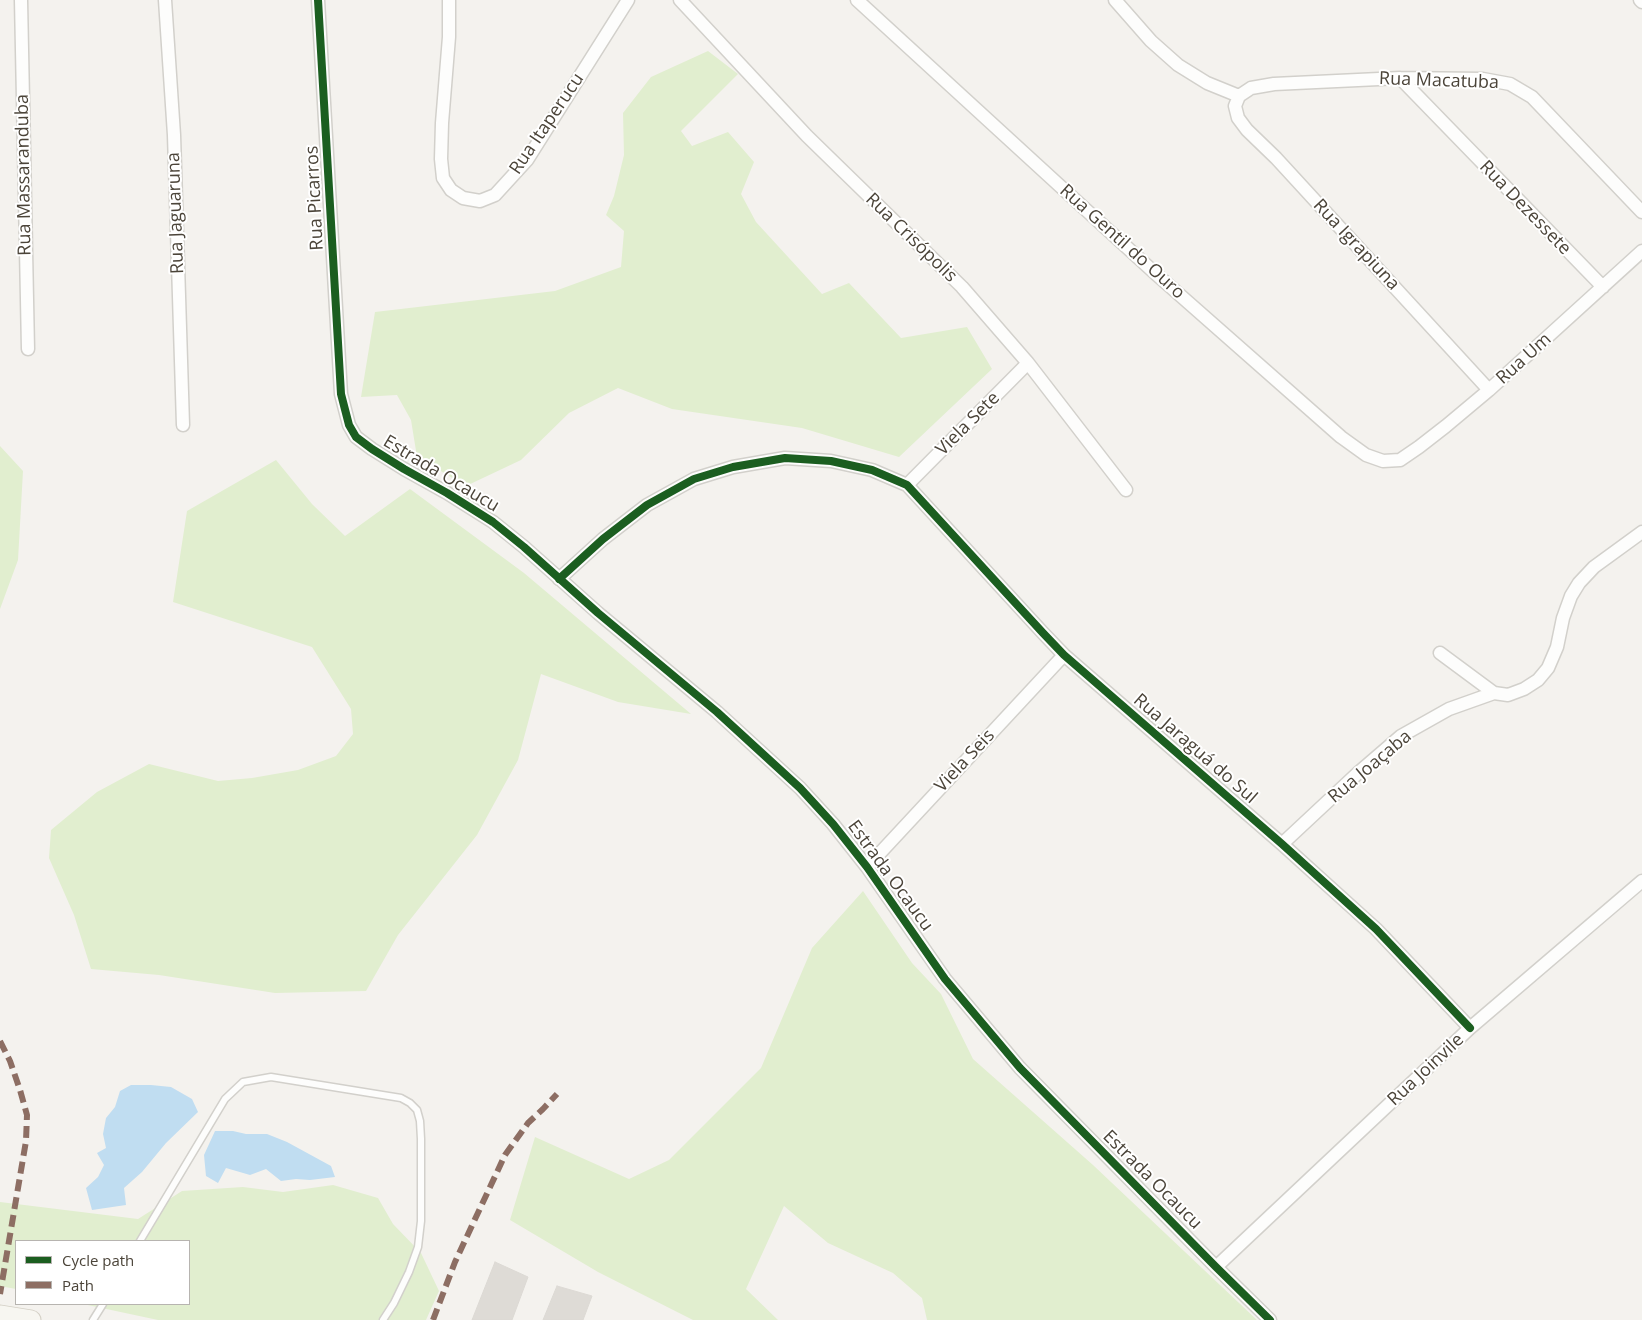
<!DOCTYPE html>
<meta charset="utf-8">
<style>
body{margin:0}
#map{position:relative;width:1642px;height:1320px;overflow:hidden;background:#f4f2ee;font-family:"Open Sans",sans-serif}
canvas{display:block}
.legend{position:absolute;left:15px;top:1240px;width:175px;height:65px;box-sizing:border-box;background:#fff;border:1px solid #b7b4b0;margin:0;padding:6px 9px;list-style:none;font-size:15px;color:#4b4439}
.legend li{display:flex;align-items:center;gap:10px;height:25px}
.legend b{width:25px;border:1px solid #b7b4b0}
</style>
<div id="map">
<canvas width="1642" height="1320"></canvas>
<ul class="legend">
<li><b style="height:6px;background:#1b5e20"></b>Cycle path</li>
<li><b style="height:6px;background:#8d6e63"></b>Path</li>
</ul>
</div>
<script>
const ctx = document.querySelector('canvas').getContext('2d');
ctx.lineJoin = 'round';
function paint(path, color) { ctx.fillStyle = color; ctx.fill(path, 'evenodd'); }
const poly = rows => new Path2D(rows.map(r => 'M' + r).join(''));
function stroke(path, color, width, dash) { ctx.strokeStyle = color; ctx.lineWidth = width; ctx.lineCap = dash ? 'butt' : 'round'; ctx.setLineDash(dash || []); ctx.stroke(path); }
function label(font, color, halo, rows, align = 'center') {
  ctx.font = font + ' "Open Sans",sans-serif'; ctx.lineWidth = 4; ctx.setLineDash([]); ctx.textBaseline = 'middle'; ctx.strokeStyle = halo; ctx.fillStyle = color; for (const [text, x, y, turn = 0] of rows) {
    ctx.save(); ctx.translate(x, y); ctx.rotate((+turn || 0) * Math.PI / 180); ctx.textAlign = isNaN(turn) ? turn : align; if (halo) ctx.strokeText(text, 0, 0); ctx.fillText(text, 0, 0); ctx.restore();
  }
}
paint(poly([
 [708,51,738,74,681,131,692,146,728,132,754,162,741,194,756,222,822,294,849,283,901,338,967,327,992,369,899,457,802,428,672,409,618,388,569,413,521,460,466,486,417,457,411,420,397,395,361,397,375,312,555,291,621,267,624,231,606,215,614,196,624,155,623,113,651,77],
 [0,446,23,471,18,560,0,609],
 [276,460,312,504,345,536,410,489,524,573,691,714,618,702,541,674,518,760,477,835,398,935,366,991,275,993,159,975,91,969,74,915,49,858,51,830,97,792,149,764,218,781,252,778,298,770,336,756,353,734,351,709,312,647,173,602,187,511],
 [863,891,912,963,941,994,973,1059,1093,1165,1257,1320,927,1320,922,1298,893,1273,828,1243,784,1206,746,1289,778,1320,693,1320,598,1272,510,1220,535,1137,629,1179,669,1160,761,1068,812,948],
 [333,1185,378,1198,393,1224,421,1253,439,1291,426,1320,158,1320,83,1304,189,1304,189,1241,16,1241,16,1289,0,1286,0,1202,138,1219,182,1191,243,1187,283,1192]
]), '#e1eecf');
paint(poly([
 [131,1085,151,1085,171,1087,192,1099,198,1112,166,1143,142,1172,124,1188,126,1205,92,1210,86,1188,98,1177,104,1165,97,1153,106,1148,103,1134,106,1118,115,1107,120,1091],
 [215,1131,233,1131,246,1134,267,1134,287,1142,331,1166,335,1177,310,1180,296,1179,281,1181,266,1169,250,1175,226,1168,218,1183,206,1176,204,1155]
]), '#c0ddf1');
const building = poly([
 [495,1262,528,1277,512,1320,472,1320,495,1262],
 [557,1286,592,1296,583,1320,543,1320,557,1286]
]);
paint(building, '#dedbd6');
stroke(building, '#dcd9d4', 1);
const service = poly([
 [140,1241,225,1099,243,1082,271,1077,401,1098,410,1103,417,1110,420,1121,421,1139,421,1221,418,1247,409,1272,394,1303,383,1320],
 [93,1320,103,1304]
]);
const minor = poly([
 [21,0,28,349],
 [165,0,174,135,183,425],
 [318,0,341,394,349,425,356,437,372,449,404,469,447,493,493,522,524,547,598,613,717,712,800,788,833,824,867,867,945,979,1020,1068,1216,1267,1270,1320],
 [449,0,449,37,442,123,441,159,443,178,451,190,463,198,480,201,495,195,527,160,628,0],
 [680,0,807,136,962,287,1028,363,1126,490],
 [857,0,1156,274,1341,437,1366,455,1383,461,1400,460,1419,447,1446,426,1489,390,1642,251],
 [1115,0,1151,41,1178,65,1207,83,1239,96,1251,88,1274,84,1400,78,1483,79,1510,84,1532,97,1642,212],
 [1640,0,1642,2],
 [1400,78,1603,287],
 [1239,96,1235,106,1238,118,1247,130,1276,158,1489,390],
 [907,485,1028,363],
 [559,579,603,539,647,505,694,479,733,467,785,458,831,461,872,470,907,485,1043,633,1064,655,1282,844,1376,929,1470,1028],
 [1440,653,1494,693,1508,695,1524,689,1538,680,1548,668,1557,647,1563,618,1571,596,1579,583,1594,567,1642,532],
 [1282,844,1358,773,1401,736,1449,709,1494,693],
 [867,867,1064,655],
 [1216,1267,1470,1028,1642,881]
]);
const secondary = poly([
 [0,1315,31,1320]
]);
stroke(service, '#d2d0cb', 9);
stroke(minor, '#d2d0cb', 15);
stroke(secondary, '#d3cfc5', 21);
stroke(service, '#fdfdfc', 6);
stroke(minor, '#fdfdfc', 12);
stroke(secondary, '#f7f6f1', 19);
stroke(poly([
 [0,1041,10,1061,20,1090,27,1115,26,1141,0,1294],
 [433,1320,455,1262,505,1155,528,1123,543,1109,557,1094]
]), '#8d6e63', 6, [12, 6]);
stroke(poly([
 [318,0,341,394,349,425,356,437,372,449,404,469,447,493,493,522,524,547,598,613,717,712,800,788,833,824,867,867,945,979,1020,1068,1216,1267,1270,1320],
 [559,579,603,539,647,505,694,479,733,467,785,458,831,461,872,470,907,485,1043,633,1064,655,1282,844,1376,929,1470,1028]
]), '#1b5e20', 8);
label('18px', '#4b4439', '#fff', [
 ["Rua Macatuba",1439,81,2],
 ["Rua Itaperucu",547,124,-56],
 ["Rua Massaranduba",24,175,-91],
 ["Rua Picarros",315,198,-93],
 ["Rua Dezessete",1525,208,46],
 ["Rua Jaguaruna",176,213,-92],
 ["Rua Crisópolis",911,238,44],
 ["Rua Gentil do Ouro",1122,242,42],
 ["Rua Igrapiuna",1356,245,47],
 ["Rua Um",1524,359,-42],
 ["Viela Sete",968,424,-45],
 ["Estrada Ocaucu",441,474,31],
 ["Rua Jaraguá do Sul",1195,749,41],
 ["Viela Seis",965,761,-47],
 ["Rua Joaçaba",1370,767,-40],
 ["Estrada Ocaucu",890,876,54],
 ["Rua Joinvile",1426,1070,-43],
 ["Estrada Ocaucu",1152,1180,45]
]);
</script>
